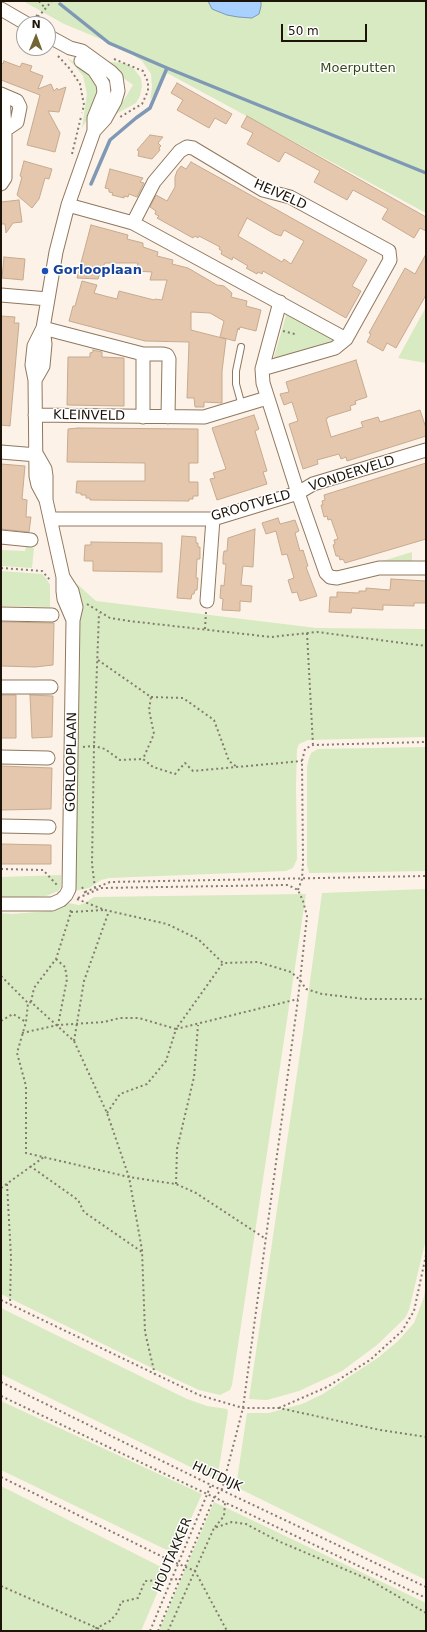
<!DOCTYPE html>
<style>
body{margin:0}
#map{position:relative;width:427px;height:1632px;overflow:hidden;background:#fdf2e7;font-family:"DejaVu Sans",sans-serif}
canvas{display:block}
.frame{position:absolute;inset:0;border:2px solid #1c1309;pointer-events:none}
.north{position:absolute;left:16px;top:16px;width:40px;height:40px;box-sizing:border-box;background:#fff;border:1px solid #a4a19d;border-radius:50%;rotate:1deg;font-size:11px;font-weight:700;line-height:16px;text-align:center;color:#1c1309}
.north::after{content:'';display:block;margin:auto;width:14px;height:18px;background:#716633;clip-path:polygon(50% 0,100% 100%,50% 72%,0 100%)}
.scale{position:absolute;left:281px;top:24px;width:86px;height:18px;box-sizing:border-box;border:2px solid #1c1309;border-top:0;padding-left:5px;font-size:12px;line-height:14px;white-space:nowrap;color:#1c1309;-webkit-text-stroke:3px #fff;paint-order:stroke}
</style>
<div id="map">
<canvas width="427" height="1632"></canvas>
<div class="frame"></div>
<div class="north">N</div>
<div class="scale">50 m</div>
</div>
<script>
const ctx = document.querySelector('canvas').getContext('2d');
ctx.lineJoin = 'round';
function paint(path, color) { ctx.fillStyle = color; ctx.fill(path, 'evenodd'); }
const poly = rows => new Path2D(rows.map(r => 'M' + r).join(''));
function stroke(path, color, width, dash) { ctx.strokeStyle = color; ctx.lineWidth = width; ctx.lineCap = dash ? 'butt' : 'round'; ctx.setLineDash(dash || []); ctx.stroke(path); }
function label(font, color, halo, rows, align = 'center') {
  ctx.font = font + ' "DejaVu Sans",sans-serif'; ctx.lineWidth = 3; ctx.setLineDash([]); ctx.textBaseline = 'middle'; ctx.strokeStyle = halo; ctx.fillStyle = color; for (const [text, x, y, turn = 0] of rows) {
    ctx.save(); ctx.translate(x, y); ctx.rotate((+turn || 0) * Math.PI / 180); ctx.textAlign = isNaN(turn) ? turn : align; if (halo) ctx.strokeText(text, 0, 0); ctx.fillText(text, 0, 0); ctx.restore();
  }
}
paint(poly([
 [23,1,426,1,426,213,167,73,161,86,150,100,152,87,151,74,142,61,130,53,103,40,64,24],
 [67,58,82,67,95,80,97,88,94,108,82,128,87,94,83,76,74,65],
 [99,61,125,63,134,69,141,78,142,86,140,96,136,103,116,114,111,121,133,85],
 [426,307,426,363,398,358],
 [287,312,334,337,336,342,273,361],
 [26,547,34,548,32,568,1,566,1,550,25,551],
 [412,552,412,563,379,562],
 [1,571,42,574,46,578,50,585,50,607,1,606],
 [77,584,96,601,316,628,426,629,426,737,308,740,299,744,297,749,296,785,297,859,293,868,286,871,109,878,101,880,89,888,75,891,76,875,79,606],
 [426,747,426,871,309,873,307,865,307,767,309,758,311,753,318,749],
 [61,875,61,887,58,891,46,896,1,899,1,877],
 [426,889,426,1239,409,1310,405,1318,377,1345,342,1371,299,1391,267,1400,249,1399,303,1033,322,893],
 [306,894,232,1385,230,1390,220,1395,199,1390,162,1373,1,1294,1,913,12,914,50,911,68,903,79,905,83,904,94,897],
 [426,1284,426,1580,236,1487,247,1413,269,1413,302,1404,323,1394,379,1357,398,1341,414,1323,424,1297],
 [1,1308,187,1399,207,1406,227,1409,228,1412,217,1480,1,1374],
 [1,1401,202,1494,175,1554,1,1470],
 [1,1486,167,1570,141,1631,1,1631],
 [214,1502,426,1603,426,1631,159,1631]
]), '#d7eac1');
const water = poly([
 [208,1,261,1,261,6,259,14,252,18,238,17,227,15,212,9,208,1]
]);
paint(water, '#a9d1ff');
stroke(water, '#7f98b5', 1);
stroke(poly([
 [60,4,109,43,167,68,150,108,136,118,110,140,91,184],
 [167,68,426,173]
]), '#7f98b5', 3.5);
const building = poly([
 [4,61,20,67,22,63,32,66,30,71,43,76,38,89,51,84,54,91,57,88,58,90,66,87,59,112,48,111,60,133,55,152,27,145,40,95,1,80,1,63,3,64,4,61],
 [177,83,232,114,226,124,215,118,209,128,177,110,183,100,171,93,177,83],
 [247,116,426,217,426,231,420,228,414,238,382,219,388,209,353,190,347,200,314,182,320,171,285,152,279,162,247,144,253,133,241,127,247,116],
 [150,135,163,137,158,143,161,146,159,148,160,150,152,159,138,156,139,151,137,150,150,135],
 [24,161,52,169,49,179,45,178,39,199,32,208,17,195,22,177,20,176,24,161],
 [191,162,367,260,352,286,361,291,346,318,263,271,262,274,258,272,257,274,246,268,248,266,233,257,232,260,221,254,222,251,219,249,220,247,199,236,198,238,195,236,193,238,157,218,159,216,155,214,156,211,150,207,156,195,167,201,175,187,175,177,177,171,181,166,186,169,191,162],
 [247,218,275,234,281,236,284,230,304,241,291,264,284,259,282,262,238,236,247,218],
 [110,169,143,178,140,182,144,183,137,197,129,194,128,197,124,196,124,198,112,195,113,193,109,192,109,189,105,188,110,169],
 [19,200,22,222,13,223,6,233,5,224,1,224,1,202,19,200],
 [91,225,128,235,127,239,143,243,143,247,158,252,157,256,173,260,172,264,188,268,217,285,224,286,232,293,231,297,247,301,246,306,261,310,256,331,240,327,239,330,238,328,235,341,220,337,224,321,210,313,191,312,191,330,226,339,222,371,222,403,204,402,204,407,195,407,194,398,187,398,189,342,145,341,69,321,73,306,75,306,82,281,97,285,94,293,105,296,117,299,119,291,154,300,155,299,162,300,167,280,150,280,152,272,136,271,138,263,105,263,104,265,102,266,98,279,77,278,91,225],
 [426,254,426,295,396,348,387,343,383,351,367,342,371,334,369,333,405,268,415,274,426,254],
 [4,257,25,259,23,280,2,278,4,257],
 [1,316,15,317,14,323,19,323,10,426,1,425,1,316],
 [93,350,102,352,102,357,124,358,124,406,67,405,68,357,90,357,90,353,93,352,93,350],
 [356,360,367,397,355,401,356,404,350,406,351,410,328,417,328,418,326,419,331,437,363,427,361,422,378,417,380,422,420,410,426,428,426,436,347,461,346,457,341,459,339,454,317,460,318,464,303,469,289,424,298,421,292,402,284,405,280,394,289,392,286,382,356,360],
 [254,415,259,429,255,431,267,471,263,472,267,484,217,500,210,479,215,478,213,473,226,469,212,428,254,415],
 [78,428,198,429,198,463,189,463,189,482,198,482,198,496,193,496,193,499,189,499,189,501,90,500,90,498,86,498,86,495,81,495,81,493,76,493,77,481,145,481,145,463,67,462,68,429,78,428],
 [426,463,426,539,345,563,343,559,340,560,339,556,336,556,333,545,335,544,334,540,338,539,331,519,328,520,327,516,324,517,321,505,323,505,322,501,325,500,324,495,426,463],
 [1,464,25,466,22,499,27,500,26,517,31,517,29,532,1,529,1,464],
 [278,518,280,524,295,520,299,531,295,533,300,551,303,550,308,566,306,567,317,596,300,601,297,592,292,593,288,580,294,578,287,554,282,555,276,531,266,534,262,523,278,518],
 [255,529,253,567,243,566,241,585,252,586,251,602,240,601,240,611,222,610,223,599,220,598,221,585,224,586,226,564,223,564,223,557,224,551,227,551,228,538,255,529],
 [182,536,196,537,196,543,198,543,198,547,200,547,200,559,197,559,196,578,198,578,197,590,195,590,194,594,192,594,191,599,177,598,182,536],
 [91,542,162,543,162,572,93,571,93,561,84,561,85,545,91,545,91,542],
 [391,579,426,581,426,603,414,603,414,606,383,605,383,610,352,608,351,613,329,612,330,597,337,597,337,592,359,593,359,591,366,591,366,588,390,590,391,579],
 [1,622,54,623,53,665,35,667,1,666,1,622],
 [1,695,16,695,16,738,1,738,1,695],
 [30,695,53,696,52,737,32,738,30,695],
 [1,766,52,768,51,809,1,810,1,766],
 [1,844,51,845,51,864,1,864,1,844]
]);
paint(building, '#e4c7ac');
stroke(building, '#c6aa90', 1);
const lane = poly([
 [241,347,236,371,236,384,242,406]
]);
const street = poly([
 [1,9,27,24],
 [81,61,94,70,103,84,104,93,94,118,94,131],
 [1,94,3,95,5,130,5,178,1,184],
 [3,95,17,101,20,107,17,122,5,130],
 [68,205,133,223,346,339],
 [133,223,154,182,180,151,187,147,193,148,263,190,290,197,389,251,390,260,346,339,335,348,262,369],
 [1,295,48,299],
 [280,302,262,369,263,383,298,493,326,573,330,577,337,578,379,568,426,568],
 [43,328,34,346,32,365,35,380,36,476,38,485,46,500],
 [43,328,143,354,143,417],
 [143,354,163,354,167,355,169,359,168,417],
 [35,380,43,366,45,344,43,328,48,299,56,252,68,205,94,131,105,119,115,101,118,91,116,77,111,72,82,51,70,48,48,36],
 [35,415,204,417,267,398],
 [1,452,37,455],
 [37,455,45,469,46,476,46,500,63,577,63,591,64,599,73,620],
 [51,519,213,519,298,493,313,484,426,450],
 [1,537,31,540],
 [207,601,213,519],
 [1,614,52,615],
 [1,687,51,687],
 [1,757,48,758],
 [1,826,49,827],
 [1,904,52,904,61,900,66,895,69,889,73,620,76,607,72,591,63,577]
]);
stroke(lane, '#90785e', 8);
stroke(street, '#90785e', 15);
stroke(poly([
 [39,1,45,8],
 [36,15,51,24],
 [38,17,52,1],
 [58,56,70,69,80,84,84,105,82,113],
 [114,59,143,71,148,82,148,91,142,104,120,117],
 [72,154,81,117],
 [283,331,295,334],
 [1,568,42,571,51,581],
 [87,604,110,618,129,621,271,637,317,632,426,646],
 [205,629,206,612],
 [307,633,313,745],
 [98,660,151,697,149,710,154,734,143,759,153,767,175,774,185,763,193,771,302,761],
 [151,697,183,698,214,720,229,761,237,767],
 [83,747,94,746,105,749,120,760,143,759],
 [1,869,43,870,57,885],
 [82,887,86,894],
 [95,888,92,864,94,746,99,613],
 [298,890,302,879,303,862,302,761,305,749,313,745,426,742],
 [85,892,110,882,426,876],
 [78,898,101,888,288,885,298,890,303,901,307,916,298,999,243,1408,222,1489,214,1498,158,1631],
 [77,899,105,910,167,924,198,939,223,963,258,962,291,972,300,980,306,989,322,994,365,999,426,999],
 [71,912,104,910],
 [56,959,65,967,67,979,58,1025],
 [1,976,28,1003],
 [31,1002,34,988,56,959,71,912,69,908],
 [1,1021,13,1014,26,1022],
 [22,1033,58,1025,104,1022,120,1018,139,1018,176,1029,223,963],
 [74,1041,84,981,109,911],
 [107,1113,120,1094,147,1084,166,1061,176,1029,298,999],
 [30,1166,78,1200,84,1212,142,1252],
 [7,1184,11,1257,10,1304],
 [176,1184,177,1149,194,1077,198,1025],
 [1,1188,44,1157],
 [1,1300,199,1395,243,1408,279,1408,380,1430,426,1437],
 [155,1375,145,1332,142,1250,129,1177,107,1113,74,1041,31,1002,28,1003,26,1022,17,1053,26,1086,26,1153,129,1177,176,1184,196,1193,266,1239],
 [1,1382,211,1485,426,1587],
 [1,1396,426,1598],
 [279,1408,327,1387,370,1360,402,1331,414,1311,426,1255],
 [1,1477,165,1558,195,1571,227,1631],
 [215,1527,224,1516,225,1503],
 [1,1586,104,1631],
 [91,1631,110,1621,118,1612,121,1602,138,1598,145,1581,181,1579],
 [150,1631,211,1485],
 [168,1631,214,1528,232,1522,246,1524,278,1541,370,1580,426,1613]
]), '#857b70', 2, [2, 3]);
stroke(lane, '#fff', 6);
stroke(street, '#fff', 13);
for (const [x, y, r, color] of [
 [45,271,4,"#1a4fb4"]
]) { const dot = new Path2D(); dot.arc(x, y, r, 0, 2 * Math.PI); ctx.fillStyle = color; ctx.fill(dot); stroke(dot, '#fff', 1.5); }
label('13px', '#354818', '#fff', [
 ["Moerputten",358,69]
]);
label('13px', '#1c1309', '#fff', [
 ["HEIVELD",280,195,24],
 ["KLEINVELD",89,416,1],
 ["VONDERVELD",352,474,-18],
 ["GROOTVELD",251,506,-16],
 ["GORLOOPLAAN",72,762,-89],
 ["HUTDIJK",217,1477,25],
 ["HOUTAKKER",173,1555,-67]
]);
label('bold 13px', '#164399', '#fff', [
 ["Gorlooplaan",53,271]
], 'left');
</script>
